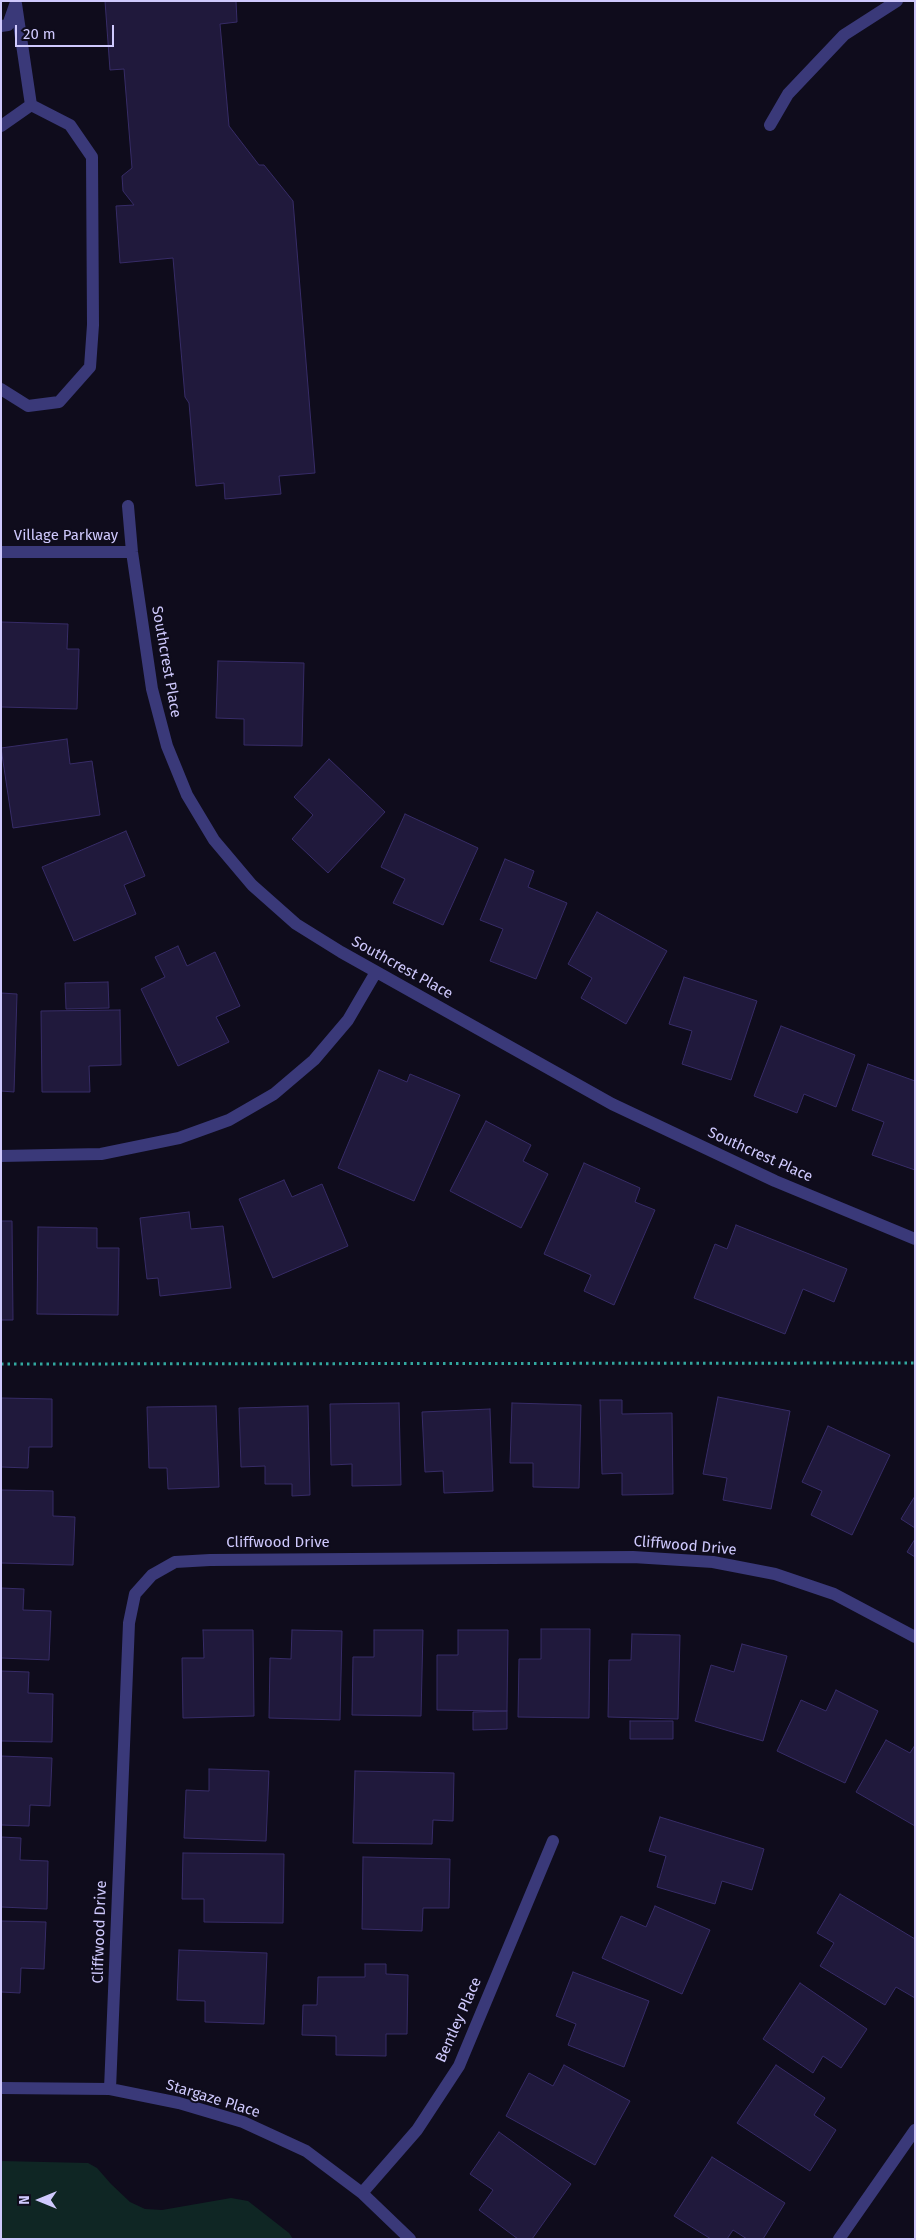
<!DOCTYPE html>
<style>
body{margin:0}
#map{position:relative;width:916px;height:2240px;overflow:hidden;background:#0f0c1c;font-family:"Fira Sans",sans-serif}
canvas{display:block}
.frame{position:absolute;inset:0;border:2px solid #cfc9fd;pointer-events:none}
.north{position:absolute;left:15px;top:2175px;width:50px;height:50px;-webkit-text-stroke:4px #0f0c1c;paint-order:stroke;rotate:270deg;font-size:14px;font-weight:700;line-height:20px;text-align:center;color:#cfc9fd}
.north::after{content:'';display:block;margin:auto;width:18px;height:22px;background:#cfc9fd;clip-path:polygon(50% 0,100% 100%,50% 72%,0 100%)}
.scale{position:absolute;left:15px;top:25px;width:99px;height:22px;box-sizing:border-box;border:2px solid #cfc9fd;border-top:0;padding-left:6px;font-size:15px;line-height:18px;white-space:nowrap;color:#cfc9fd;-webkit-text-stroke:4px #0f0c1c;paint-order:stroke}
</style>
<div id="map">
<canvas width="916" height="2240"></canvas>
<div class="frame"></div>
<div class="north">N</div>
<div class="scale">20 m</div>
</div>
<script>
const ctx = document.querySelector('canvas').getContext('2d');
ctx.lineJoin = 'round';
function paint(path, color) { ctx.fillStyle = color; ctx.fill(path, 'evenodd'); }
const poly = rows => new Path2D(rows.map(r => 'M' + r).join(''));
function stroke(path, color, width, dash) { ctx.strokeStyle = color; ctx.lineWidth = width; ctx.lineCap = dash ? 'butt' : 'round'; ctx.setLineDash(dash || []); ctx.stroke(path); }
function label(font, color, halo, rows, align = 'center') {
  ctx.font = font + ' "Fira Sans",sans-serif'; ctx.lineWidth = 4; ctx.setLineDash([]); ctx.textBaseline = 'middle'; ctx.strokeStyle = halo; ctx.fillStyle = color; for (const [text, x, y, turn = 0] of rows) {
    ctx.save(); ctx.translate(x, y); ctx.rotate((+turn || 0) * Math.PI / 180); ctx.textAlign = isNaN(turn) ? turn : align; if (halo) ctx.strokeText(text, 0, 0); ctx.fillText(text, 0, 0); ctx.restore();
  }
}
paint(poly([
 [1,2161,88,2163,97,2168,111,2184,130,2202,145,2209,162,2210,231,2198,248,2201,289,2233,293,2239,1,2239]
]), '#0f2624');
const building = poly([
 [105,1,236,1,237,22,220,24,229,126,259,165,264,165,293,201,315,473,279,476,281,494,225,499,224,483,196,486,189,403,185,397,173,258,120,263,116,206,134,205,123,191,122,176,132,168,124,69,110,70,105,1],
 [1,622,68,624,67,649,79,649,77,709,1,707,1,622],
 [218,661,304,663,302,746,244,745,244,719,216,718,218,661],
 [67,739,70,764,92,761,100,815,13,828,1,748,67,739],
 [329,759,385,812,328,873,292,839,313,815,294,797,329,759],
 [405,814,478,848,443,925,393,903,405,879,381,867,405,814],
 [126,831,145,876,124,885,136,914,74,941,42,867,126,831],
 [505,859,534,871,528,887,567,903,536,979,490,961,503,929,480,920,505,859],
 [597,912,667,951,626,1024,581,998,592,978,568,964,597,912],
 [178,946,187,966,215,952,240,1006,216,1017,229,1042,178,1066,141,989,165,977,155,957,178,946],
 [684,977,757,1001,731,1080,682,1064,692,1031,669,1024,684,977],
 [108,982,109,1008,66,1009,65,983,108,982],
 [1,993,17,994,14,1092,1,1091,1,993],
 [120,1010,121,1065,89,1066,90,1092,42,1092,41,1011,120,1010],
 [781,1026,855,1055,836,1107,804,1094,797,1113,754,1096,781,1026],
 [868,1064,915,1081,915,1170,872,1155,884,1122,852,1110,868,1064],
 [379,1070,407,1082,410,1074,460,1095,414,1201,338,1168,379,1070],
 [486,1121,531,1145,523,1161,548,1174,521,1228,450,1191,486,1121],
 [584,1163,640,1188,635,1202,655,1210,614,1305,584,1291,591,1275,544,1254,584,1163],
 [284,1180,292,1197,322,1184,348,1246,273,1278,239,1199,284,1180],
 [189,1212,191,1229,223,1226,231,1288,160,1296,158,1278,147,1279,140,1218,189,1212],
 [1,1221,12,1221,13,1320,1,1320,1,1221],
 [736,1225,847,1269,834,1302,803,1289,785,1334,694,1298,715,1244,727,1249,736,1225],
 [38,1227,97,1228,97,1248,119,1248,118,1315,37,1314,38,1227],
 [718,1397,790,1411,771,1509,723,1500,727,1478,703,1474,718,1397],
 [1,1398,52,1399,52,1447,29,1447,28,1468,1,1467,1,1398],
 [600,1400,622,1400,622,1414,672,1413,673,1494,622,1495,622,1473,602,1474,600,1400],
 [399,1403,401,1485,352,1486,352,1464,331,1465,330,1404,399,1403],
 [512,1403,581,1405,579,1488,533,1487,533,1463,510,1463,512,1403],
 [216,1406,219,1487,168,1489,167,1468,149,1468,147,1407,216,1406],
 [308,1406,310,1495,292,1496,292,1484,265,1484,265,1466,241,1467,239,1408,308,1406],
 [490,1409,493,1491,444,1493,443,1471,425,1472,422,1412,490,1409],
 [828,1426,890,1455,852,1535,811,1515,822,1491,802,1482,828,1426],
 [1,1490,53,1491,53,1516,75,1517,73,1565,1,1563,1,1490],
 [915,1496,915,1528,901,1519,915,1496],
 [915,1539,915,1557,907,1552,915,1539],
 [1,1588,24,1589,23,1610,51,1611,49,1660,1,1658,1,1588],
 [541,1629,590,1629,589,1718,518,1717,519,1659,541,1659,541,1629],
 [203,1630,253,1630,254,1716,183,1718,182,1658,204,1658,203,1630],
 [292,1630,342,1631,340,1720,269,1718,270,1658,291,1659,292,1630],
 [374,1630,423,1630,421,1716,352,1715,353,1657,374,1657,374,1630],
 [458,1630,508,1630,507,1711,437,1710,437,1655,458,1655,458,1630],
 [632,1634,680,1635,678,1719,608,1717,609,1660,631,1660,632,1634],
 [742,1644,787,1656,763,1741,695,1721,711,1665,734,1672,742,1644],
 [1,1671,29,1672,28,1693,53,1694,52,1742,1,1741,1,1671],
 [836,1690,878,1711,845,1783,777,1751,801,1700,826,1711,836,1690],
 [507,1711,507,1729,473,1730,473,1712,507,1711],
 [630,1721,673,1721,673,1739,630,1739,630,1721],
 [886,1740,910,1753,915,1745,915,1826,856,1792,886,1740],
 [1,1756,52,1758,50,1806,30,1805,29,1826,1,1825,1,1756],
 [209,1769,269,1771,266,1841,184,1838,186,1790,209,1791,209,1769],
 [355,1771,454,1773,453,1821,433,1820,432,1844,353,1843,355,1771],
 [660,1817,764,1849,752,1890,722,1881,715,1904,657,1887,666,1856,649,1851,660,1817],
 [1,1837,21,1838,20,1860,48,1861,47,1909,1,1907,1,1837],
 [183,1853,284,1854,283,1923,204,1922,204,1899,182,1899,183,1853],
 [363,1857,450,1859,449,1908,423,1908,422,1931,362,1929,363,1857],
 [840,1894,915,1939,915,1998,896,1987,885,2005,820,1966,834,1943,817,1933,840,1894],
 [655,1906,710,1930,682,1994,602,1958,621,1916,646,1927,655,1906],
 [1,1921,46,1922,44,1969,21,1968,20,1993,1,1992,1,1921],
 [179,1950,267,1953,264,2024,205,2022,205,2001,177,2000,179,1950],
 [365,1964,386,1964,386,1974,408,1975,407,2034,386,2034,386,2056,336,2055,336,2036,302,2035,303,2005,317,2005,318,1977,365,1977,365,1964],
 [573,1972,649,2001,624,2067,568,2045,576,2024,556,2016,573,1972],
 [800,1983,867,2029,841,2068,823,2056,813,2073,763,2039,800,1983],
 [564,2065,630,2101,595,2165,506,2116,529,2073,553,2086,564,2065],
 [776,2065,825,2098,814,2115,836,2130,810,2171,737,2123,776,2065],
 [499,2132,571,2184,532,2239,518,2239,479,2210,493,2190,470,2174,499,2132],
 [712,2157,785,2203,763,2239,747,2239,733,2230,727,2239,711,2239,674,2216,712,2157]
]);
paint(building, '#20193c');
stroke(building, '#372c67', 1);
stroke(poly([
 [1,1364,915,1363]
]), '#32a89f', 3, [2.5, 4]);
stroke(poly([
 [16,4,31,105],
 [1,26,8,25,15,5],
 [770,125,788,94,844,35,897,1],
 [1,126,31,105],
 [1,389,28,406,59,402,90,367,93,325,92,157,70,125,31,105]
]), '#3a3979', 12);
stroke(poly([
 [128,506,132,552,152,689,167,746,187,795,214,840,252,885,296,924,341,952,612,1104,775,1181,915,1239],
 [1,552,132,552],
 [1,1156,101,1154,179,1138,229,1120,274,1094,314,1060,348,1020,376,972],
 [1,2088,110,2089,179,2103,243,2122,306,2151,362,2193,410,2239],
 [110,2089,129,1623,135,1594,152,1575,175,1562,210,1560,633,1557,713,1562,775,1574,834,1594,915,1637],
 [362,2193,417,2130,459,2066,553,1841],
 [839,2239,915,2130]
]), '#3a3979', 12);
label('15px', '#cfc9fd', '#0f0c1c', [
 ["Village Parkway",66,536],
 ["Southcrest Place",166,662,80],
 ["Southcrest Place",402,968,29],
 ["Southcrest Place",760,1155,24],
 ["Cliffwood Drive",278,1543],
 ["Cliffwood Drive",685,1546,5],
 ["Cliffwood Drive",100,1932,-88],
 ["Bentley Place",459,2020,-66],
 ["Stargaze Place",213,2099,17]
]);
</script>
